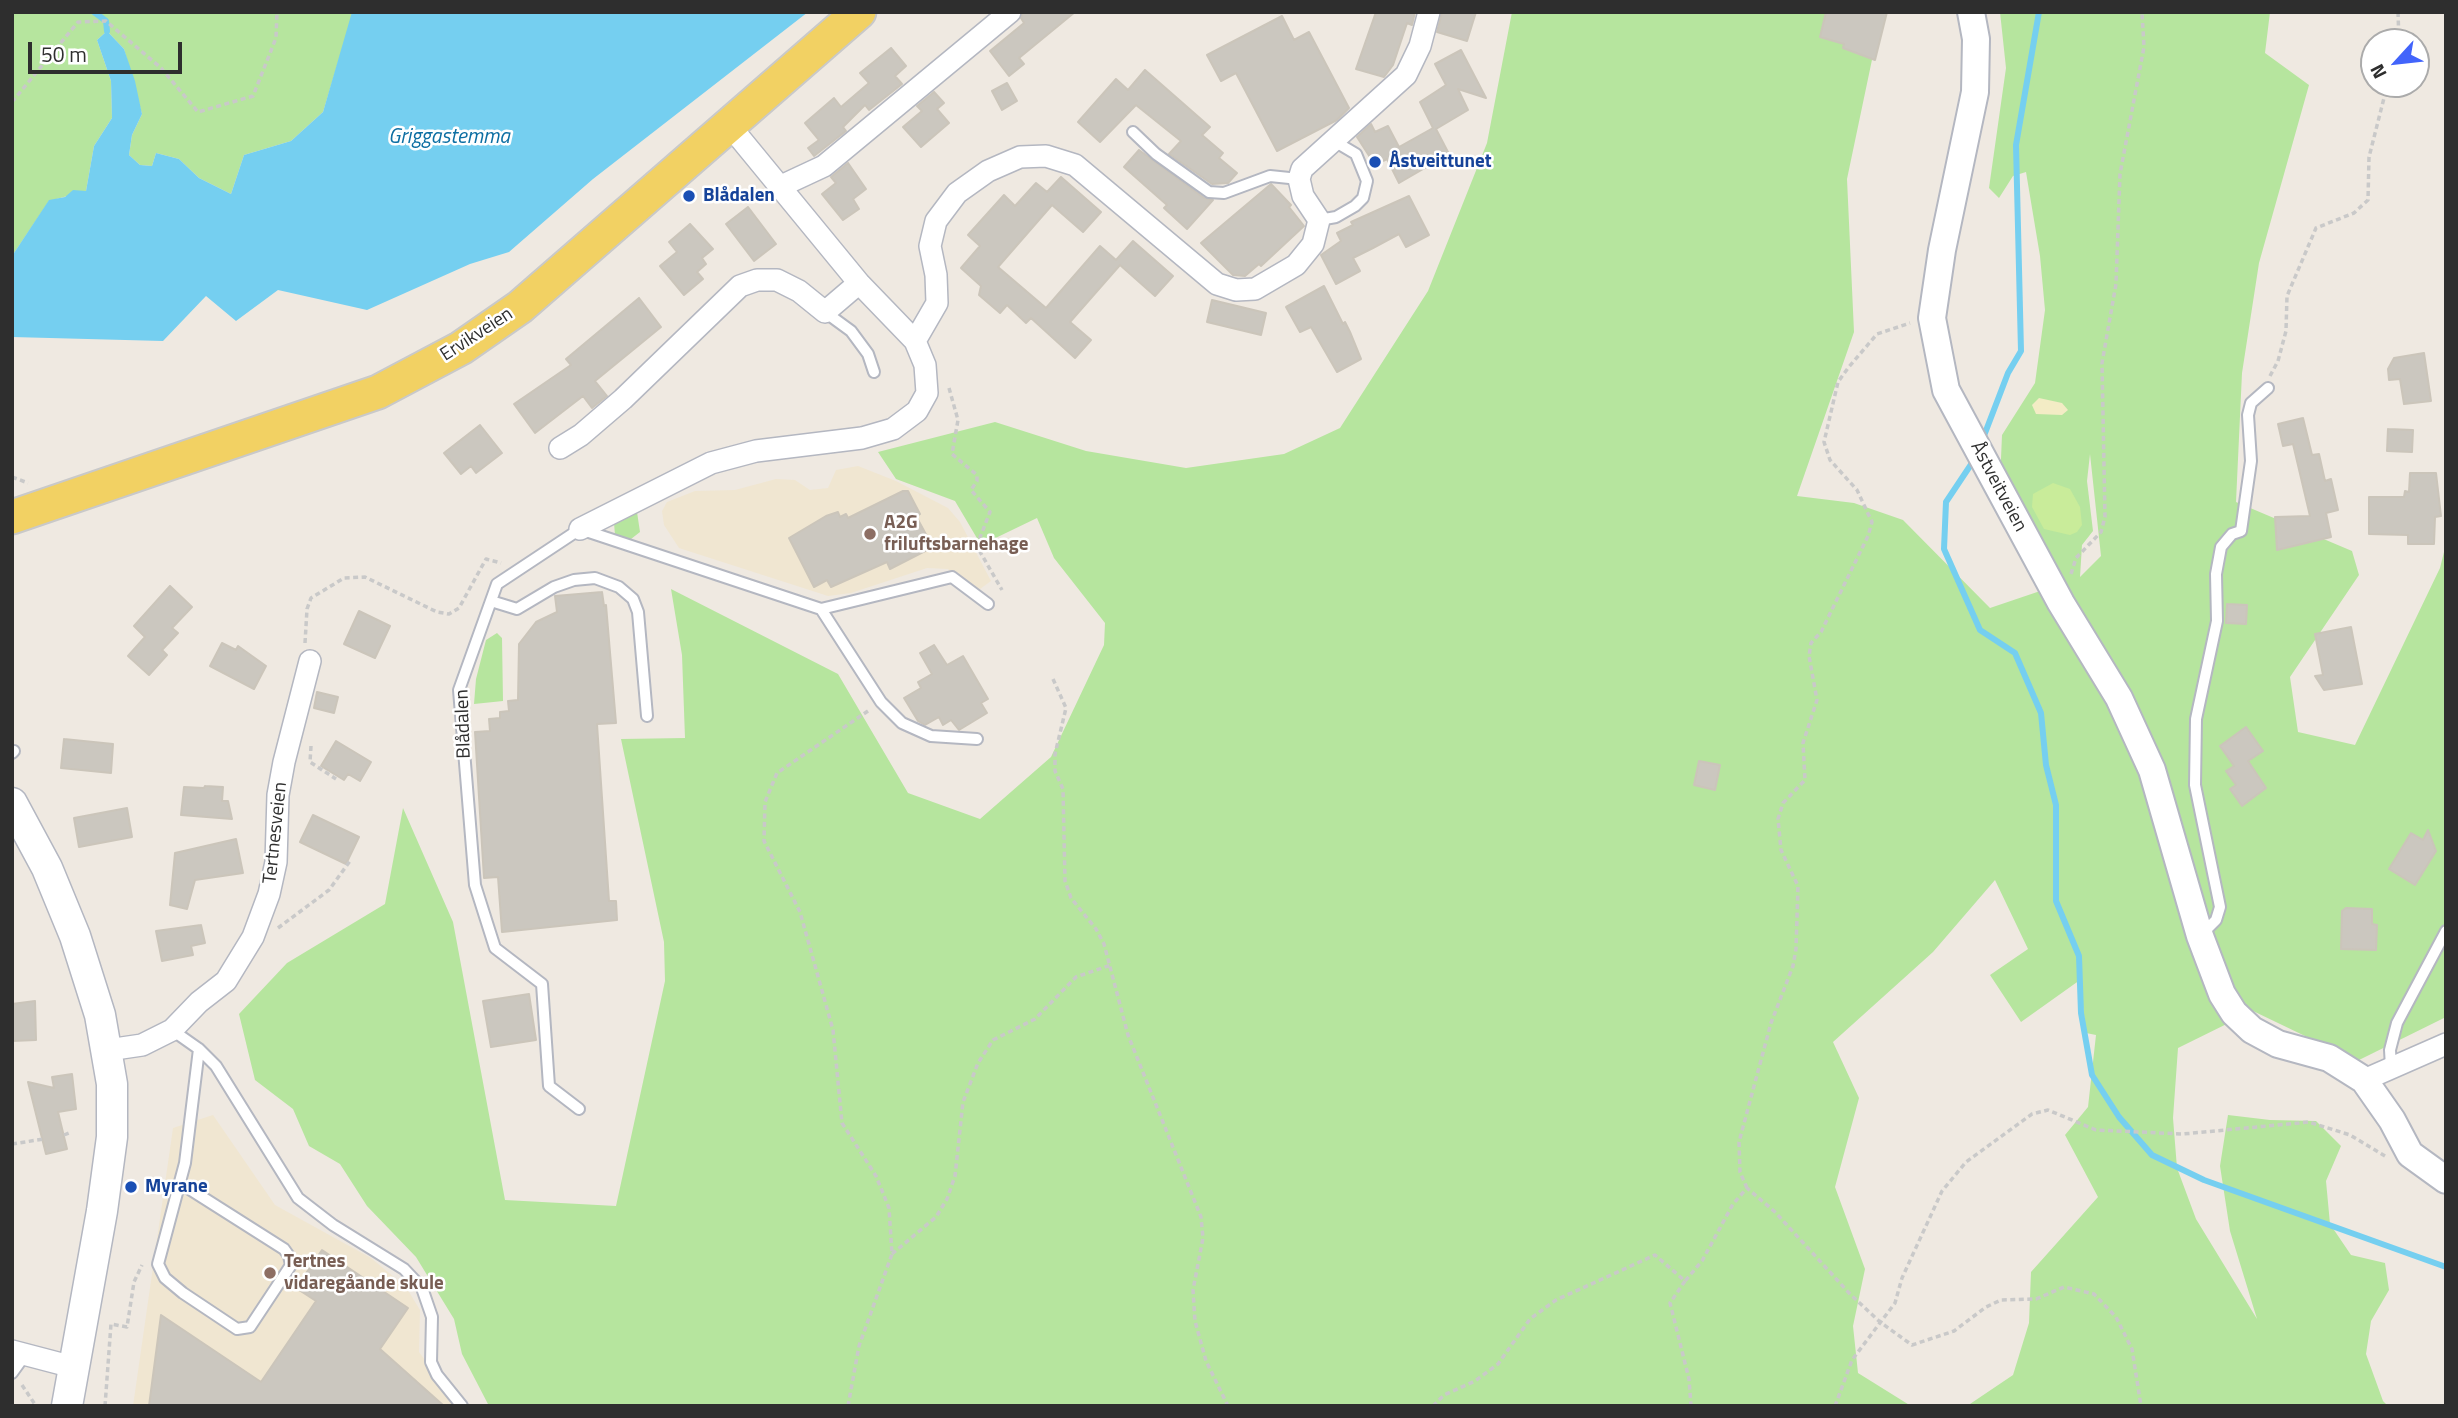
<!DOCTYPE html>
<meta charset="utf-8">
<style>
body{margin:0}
#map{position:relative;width:2458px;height:1418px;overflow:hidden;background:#efe9e1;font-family:"Titillium Web",sans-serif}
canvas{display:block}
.frame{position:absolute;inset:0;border:14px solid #2e2e2e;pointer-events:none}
.north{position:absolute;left:2360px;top:28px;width:70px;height:70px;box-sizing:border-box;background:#fff;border:2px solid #ababab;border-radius:50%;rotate:243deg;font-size:19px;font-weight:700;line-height:28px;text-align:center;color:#2e2e2e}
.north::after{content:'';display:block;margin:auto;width:24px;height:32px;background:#4264fb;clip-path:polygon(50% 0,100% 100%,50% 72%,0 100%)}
.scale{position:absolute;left:28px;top:42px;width:154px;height:32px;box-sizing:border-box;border:4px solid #2e2e2e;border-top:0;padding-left:9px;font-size:21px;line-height:24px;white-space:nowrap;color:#2e2e2e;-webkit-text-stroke:5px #fff;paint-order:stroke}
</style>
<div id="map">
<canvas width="2458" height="1418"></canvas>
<div class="frame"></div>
<div class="north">N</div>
<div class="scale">50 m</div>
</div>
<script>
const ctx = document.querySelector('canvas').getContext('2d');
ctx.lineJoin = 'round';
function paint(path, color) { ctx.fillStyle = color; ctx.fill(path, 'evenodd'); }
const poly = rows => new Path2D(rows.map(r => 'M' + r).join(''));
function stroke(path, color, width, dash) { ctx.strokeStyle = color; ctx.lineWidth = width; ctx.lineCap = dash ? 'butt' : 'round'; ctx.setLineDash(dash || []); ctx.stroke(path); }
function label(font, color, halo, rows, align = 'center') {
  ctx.font = font + ' "Titillium Web",sans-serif'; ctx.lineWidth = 5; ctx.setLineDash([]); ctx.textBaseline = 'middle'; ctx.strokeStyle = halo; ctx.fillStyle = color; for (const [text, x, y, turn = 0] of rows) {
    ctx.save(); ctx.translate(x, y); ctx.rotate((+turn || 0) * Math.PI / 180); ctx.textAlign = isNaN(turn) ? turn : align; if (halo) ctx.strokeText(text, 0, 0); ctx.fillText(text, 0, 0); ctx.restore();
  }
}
paint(poly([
 [858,466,896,481,948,508,960,522,991,581,980,589,971,588,948,569,927,568,851,593,828,596,679,548,664,525,662,511,667,502,695,491,735,490,776,479,795,480,810,490,828,488,836,470],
 [213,1115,275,1205,371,1258,406,1287,420,1310,419,1352,459,1406,133,1406,173,1128]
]), '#f0e6d1');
paint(poly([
 [12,12,352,12,352,16,323,112,291,141,244,155,231,194,199,178,179,159,156,153,152,166,140,165,129,155,132,135,142,114,124,49,107,31,97,40,111,81,112,118,94,146,86,191,49,201,12,256],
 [1512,12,1882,12,1847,179,1854,332,1797,496,1854,503,1903,520,1990,608,2052,587,2000,482,2002,435,2035,383,2045,310,2040,256,2026,172,2013,176,1999,198,1989,188,2006,68,2000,12,2270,12,2265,53,2309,85,2259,263,2242,373,2236,502,2352,551,2359,575,2290,677,2298,732,2355,745,2440,568,2446,544,2446,1017,2357,1061,2253,1011,2178,1048,2173,1118,2177,1168,2196,1219,2257,1319,2230,1231,2220,1166,2228,1115,2270,1120,2316,1121,2341,1146,2326,1181,2330,1224,2351,1255,2385,1263,2389,1290,2371,1321,2366,1354,2383,1401,2388,1406,1967,1406,2013,1375,2029,1323,2031,1272,2098,1197,2065,1135,2088,1107,2096,1035,2086,1033,2080,980,2021,1022,1990,975,2028,949,1995,880,1933,952,1833,1042,1859,1098,1835,1187,1865,1269,1853,1326,1858,1373,1911,1406,489,1406,462,1354,454,1319,416,1257,367,1206,340,1164,309,1146,293,1109,255,1080,239,1014,287,963,385,904,403,808,453,922,505,1200,616,1206,665,981,664,942,621,739,685,738,682,655,671,589,838,674,908,793,980,819,1051,757,1104,645,1105,623,1054,558,1037,518,981,545,955,501,896,479,878,452,995,422,1086,451,1186,468,1284,454,1340,428,1428,291,1487,143],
 [2090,454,2101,556,2080,577,2082,545,2093,531,2087,481],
 [637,512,640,532,631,539,622,540,615,535,614,523],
 [497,633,502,638,503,701,474,704,476,679,486,640]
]), '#b6e59e');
paint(poly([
 [2039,398,2062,403,2068,410,2062,415,2036,414,2032,405]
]), '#f3ecc5');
paint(poly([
 [2053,483,2070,489,2080,507,2082,525,2077,532,2070,535,2044,529,2032,507,2033,494]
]), '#c9ec9a');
paint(poly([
 [352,12,808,12,593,179,509,252,470,264,367,310,278,290,236,321,206,296,163,341,12,337,12,256,49,200,65,197,73,190,86,191,94,146,112,118,111,81,97,40,107,31,124,49,135,81,142,114,132,135,129,155,140,165,152,166,156,153,179,159,199,178,231,194,244,155,291,141,323,112]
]), '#75cff0');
stroke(poly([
 [94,12,106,21,107,31],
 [1982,441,2008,373,2021,351,2016,145,2039,12],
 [1976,457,1946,502,1944,549,1980,630,2015,653,2041,713,2046,765,2056,805,2056,901,2079,956,2081,1013,2092,1075,2119,1117,2152,1155,2204,1180,2446,1267]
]), '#75cff0', 6);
const building = poly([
 [1023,12,1075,12,1019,58,1024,64,1009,76,990,51,1024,23,1021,18,1023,12],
 [1376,12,1415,12,1412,25,1407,23,1393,65,1384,77,1356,69,1376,12],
 [1442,12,1476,12,1467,41,1437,32,1442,12],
 [1826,12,1887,12,1875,60,1843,48,1844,44,1820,37,1826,12],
 [1282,16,1294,40,1309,32,1349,108,1337,120,1277,151,1236,73,1221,81,1207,55,1282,16],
 [891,48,906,66,895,76,902,84,869,110,865,105,843,127,846,131,814,156,808,148,819,140,805,123,834,98,841,107,869,83,860,73,891,48],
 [1461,50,1486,98,1458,89,1468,110,1436,129,1449,154,1399,183,1387,159,1375,165,1357,137,1371,124,1375,132,1388,126,1399,147,1433,128,1420,102,1446,85,1435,64,1461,50],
 [1145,70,1210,127,1202,135,1223,153,1219,158,1237,173,1228,183,1212,184,1169,154,1181,141,1136,105,1100,142,1078,122,1116,79,1128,90,1145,70],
 [1007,83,1017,101,1002,110,992,91,1007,83],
 [934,92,944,103,937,109,949,123,921,147,903,127,922,111,917,106,934,92],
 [1139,150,1204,198,1213,200,1187,229,1164,208,1167,205,1124,167,1139,150],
 [848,163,866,189,853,199,859,209,843,220,822,194,836,183,831,177,848,163],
 [1061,177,1101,212,1083,232,1052,205,998,267,1046,308,1100,246,1116,260,1133,241,1173,276,1155,296,1120,265,1070,322,1091,340,1075,358,1031,318,1026,323,1007,305,1000,313,979,295,981,286,961,268,980,246,968,235,1004,195,1015,206,1036,183,1047,192,1061,177],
 [1271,184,1291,205,1289,207,1304,226,1261,266,1259,264,1245,276,1233,275,1201,243,1271,184],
 [1409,196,1429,235,1406,247,1399,234,1373,248,1353,258,1360,271,1336,284,1321,255,1341,241,1337,233,1353,225,1351,222,1409,196],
 [748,207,776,244,754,261,726,224,748,207],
 [690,224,713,249,702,258,706,264,697,272,703,279,684,295,660,266,677,252,669,242,690,224],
 [1324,286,1343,324,1345,322,1350,332,1361,359,1337,372,1311,327,1300,332,1286,307,1324,286],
 [639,298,661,327,595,381,607,396,592,408,583,396,535,433,514,404,571,365,566,359,639,298],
 [1212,300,1266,313,1261,335,1207,322,1212,300],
 [2424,353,2431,401,2404,404,2400,379,2389,380,2388,369,2394,358,2424,353],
 [2303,418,2312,455,2319,454,2325,481,2331,479,2338,510,2326,513,2331,537,2277,550,2275,517,2310,516,2293,444,2283,446,2278,424,2303,418],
 [480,425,502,453,476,473,471,466,461,474,444,453,480,425],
 [2388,429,2413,430,2412,452,2387,451,2388,429],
 [2410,473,2436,473,2441,516,2435,517,2434,544,2408,544,2408,535,2369,534,2369,497,2404,497,2405,491,2409,492,2410,473],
 [903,491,908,491,920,514,916,516,929,540,925,542,929,549,890,569,887,562,831,587,827,580,814,587,789,538,826,516,838,512,840,517,846,514,848,518,903,491],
 [170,586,192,607,172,628,178,633,162,650,167,655,149,675,128,656,145,637,134,626,170,586],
 [602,592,604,606,606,605,616,723,597,724,609,901,616,901,617,920,502,932,498,877,484,878,475,732,490,731,489,719,500,718,500,712,509,711,508,701,518,700,519,644,536,622,557,612,555,596,602,592],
 [2227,604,2247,605,2246,624,2226,623,2227,604],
 [359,611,390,626,375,658,344,644,359,611],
 [2351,627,2362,684,2324,690,2315,676,2323,675,2315,634,2351,627],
 [222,643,236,650,238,646,266,666,254,689,210,666,222,643],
 [934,645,947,665,963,656,988,699,981,703,987,713,959,730,951,720,943,725,939,717,925,725,918,721,904,698,921,688,918,682,932,674,920,653,934,645],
 [317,692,338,697,334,713,314,708,317,692],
 [2246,727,2263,751,2248,761,2266,788,2242,806,2230,789,2236,785,2226,771,2234,766,2220,746,2246,727],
 [64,739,113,744,111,773,61,768,64,739],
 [336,741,371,762,360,781,348,774,344,780,321,766,336,741],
 [1699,761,1720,765,1715,790,1694,785,1699,761],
 [205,786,223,787,222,801,228,801,232,819,181,815,184,787,204,788,205,786],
 [127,808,132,837,79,847,74,818,127,808],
 [313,815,359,837,346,864,300,842,313,815],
 [2428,830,2436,851,2415,885,2389,869,2411,833,2423,840,2428,830],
 [236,839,243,873,195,880,187,909,170,905,175,853,236,839],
 [2346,908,2372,909,2372,924,2377,925,2376,950,2341,949,2342,911,2346,908],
 [201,925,205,943,191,946,193,955,162,961,156,931,201,925],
 [529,994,536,1040,491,1047,483,1001,529,994],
 [35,1001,36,1040,12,1041,12,1004,35,1001],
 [72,1074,76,1109,58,1112,67,1149,46,1154,28,1082,54,1088,52,1077,72,1074],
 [322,1250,408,1308,380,1349,444,1406,149,1406,161,1315,261,1382,316,1301,296,1288,322,1250]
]);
paint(building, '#cbc7bf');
stroke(building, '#cbc5ba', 2);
const service = poly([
 [1133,132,1156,154,1209,192,1224,193,1270,176,1299,179],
 [1319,220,1336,217,1355,206,1363,198,1367,181,1356,154,1334,141],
 [825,312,851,331,868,354,874,372],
 [491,601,517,609,554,587,574,580,595,578,619,587,633,599,638,612,647,716],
 [821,609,881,702,902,723,931,736,977,739],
 [12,753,14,751],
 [2202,934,2216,920,2220,907,2195,785,2196,719,2217,621,2216,574,2221,547,2232,534,2241,531,2251,461,2248,415,2251,403,2268,388],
 [172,1030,199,1049,216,1066,298,1198,333,1225,404,1269,422,1288,432,1317,431,1362,437,1375,462,1406],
 [2391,1067,2390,1050,2397,1023,2446,931],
 [579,1109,549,1086,542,984,495,948,475,885,459,690,497,584,580,529,821,609,952,577,988,604],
 [180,1183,284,1249,289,1256,291,1265,250,1327,237,1329,183,1293,165,1278,158,1264,185,1163,199,1049],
 [12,1373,25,1355]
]);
const minor = poly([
 [779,187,824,166,1010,12],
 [915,341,937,303,936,275,930,246,936,221,957,193,988,171,1020,157,1046,156,1075,165,1217,284,1236,290,1255,289,1296,265,1313,244,1319,220,1303,196,1299,179,1302,169,1406,75,1420,46,1429,12],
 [560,448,581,435,623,399,740,286,757,280,777,280,799,291,825,312,859,283],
 [580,529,711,463,756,451,862,438,893,429,917,411,927,393,925,365,915,341,859,283,730,126],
 [108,1050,142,1045,172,1030,199,1002,226,981,253,937,269,894,276,862,278,795,284,762,310,661],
 [2364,1080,2446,1044],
 [12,1351,73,1367]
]);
const tertiary = poly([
 [1971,12,1976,39,1975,92,1942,250,1932,318,1946,390,2061,603,2119,698,2152,770,2200,936,2222,994,2234,1013,2252,1030,2278,1044,2329,1058,2364,1080,2392,1120,2410,1154,2446,1180]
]);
const secondary = poly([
 [12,803,47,868,75,936,100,1015,112,1084,112,1137,102,1211,67,1406]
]);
const primary = poly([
 [12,517,378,392,461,348,520,307,859,12]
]);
stroke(service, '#b4b7c1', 14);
stroke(minor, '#b4b7c1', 24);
stroke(tertiary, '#b4b7c1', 30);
stroke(secondary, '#b4b7c1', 33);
stroke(primary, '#c9c9c9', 37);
stroke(poly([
 [2398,12,2399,42],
 [12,102,78,22,106,21,161,68,198,112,253,96,276,38,277,12],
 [2270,376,2278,361,2286,331,2287,296,2316,228,2354,213,2368,200,2369,157,2384,98,2392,84],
 [949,388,958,420,952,454,977,475,977,481,971,490,990,512,979,540,979,550,1002,590],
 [12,477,28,483],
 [2071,574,2076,558,2101,532,2105,517,2102,363,2116,284,2120,174,2144,47,2142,12],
 [305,643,307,609,311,598,344,578,365,577,437,612,449,614,459,608,486,559,501,563],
 [1053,679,1066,708,1055,754,1055,771,1063,789,1065,881,1071,898,1096,929,1104,944,1128,1035,1201,1217,1203,1238,1193,1290,1195,1321,1206,1361,1228,1406],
 [311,746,310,762,336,779],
 [278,928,329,890,350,861],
 [64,1135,69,1133],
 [12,1144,44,1139],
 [1747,1188,1740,1172,1739,1142,1771,1023,1793,966,1796,949,1798,886,1781,850,1778,819,1783,803,1805,780,1803,743,1817,700,1809,656,1811,643,1821,632,1868,536,1872,522,1857,490,1830,460,1824,442,1838,382,1848,368,1877,334,1910,323],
 [892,1254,936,1217,947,1199,955,1176,963,1102,978,1063,993,1040,1035,1019,1076,977,1111,965],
 [1685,1281,1670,1303,1689,1379,1691,1406],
 [22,1385,36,1406],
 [105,1406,111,1324,127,1327,134,1282,142,1265],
 [848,1406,859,1346,892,1254,889,1208,876,1176,842,1123,833,1030,800,912,764,841,765,802,777,773,868,711],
 [1433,1406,1444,1395,1475,1381,1498,1364,1530,1319,1556,1300,1655,1255,1685,1281,1702,1261,1733,1204,1747,1188,1775,1212,1850,1294,1880,1322,1912,1345,1954,1331,1986,1307,2001,1300,2036,1299,2064,1287,2094,1294,2116,1317,2132,1349,2141,1406],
 [1835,1406,1852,1360,1895,1303,1902,1278,1942,1191,1966,1162,2032,1114,2048,1110,2096,1130,2183,1134,2309,1122,2350,1135,2385,1156]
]), '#c9c9c9', 3.5, [5, 3.5]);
stroke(service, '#fff', 10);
stroke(minor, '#fff', 21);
stroke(tertiary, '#fff', 26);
stroke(secondary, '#fff', 30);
stroke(primary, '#f2d163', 33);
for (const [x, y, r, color] of [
 [1375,162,7,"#1a4fb4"],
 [689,196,7,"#1a4fb4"],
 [870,534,7,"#8d6e63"],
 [131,1187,7,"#1a4fb4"],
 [270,1273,7,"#8d6e63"]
]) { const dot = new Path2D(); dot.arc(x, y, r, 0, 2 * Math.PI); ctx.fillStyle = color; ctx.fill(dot); stroke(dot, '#fff', 2.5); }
label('bold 19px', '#164399', '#fff', [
 ["Åstveittunet",1389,162],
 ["Blådalen",703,196],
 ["Myrane",145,1187]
], 'left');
label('19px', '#2e2e2e', '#fff', [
 ["Ervikveien",477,335,-33],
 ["Åstveitveien",1998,487,62],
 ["Blådalen",464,724,-92],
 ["Tertnesveien",276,833,-84]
]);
label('bold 19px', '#785e54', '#fff', [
 ["A2G",884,523],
 ["friluftsbarnehage",884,545],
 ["Tertnes",284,1262],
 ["vidaregåande skule",284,1284]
], 'left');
label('italic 21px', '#0d6fa3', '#fff', [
 ["Griggastemma",449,138]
]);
</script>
